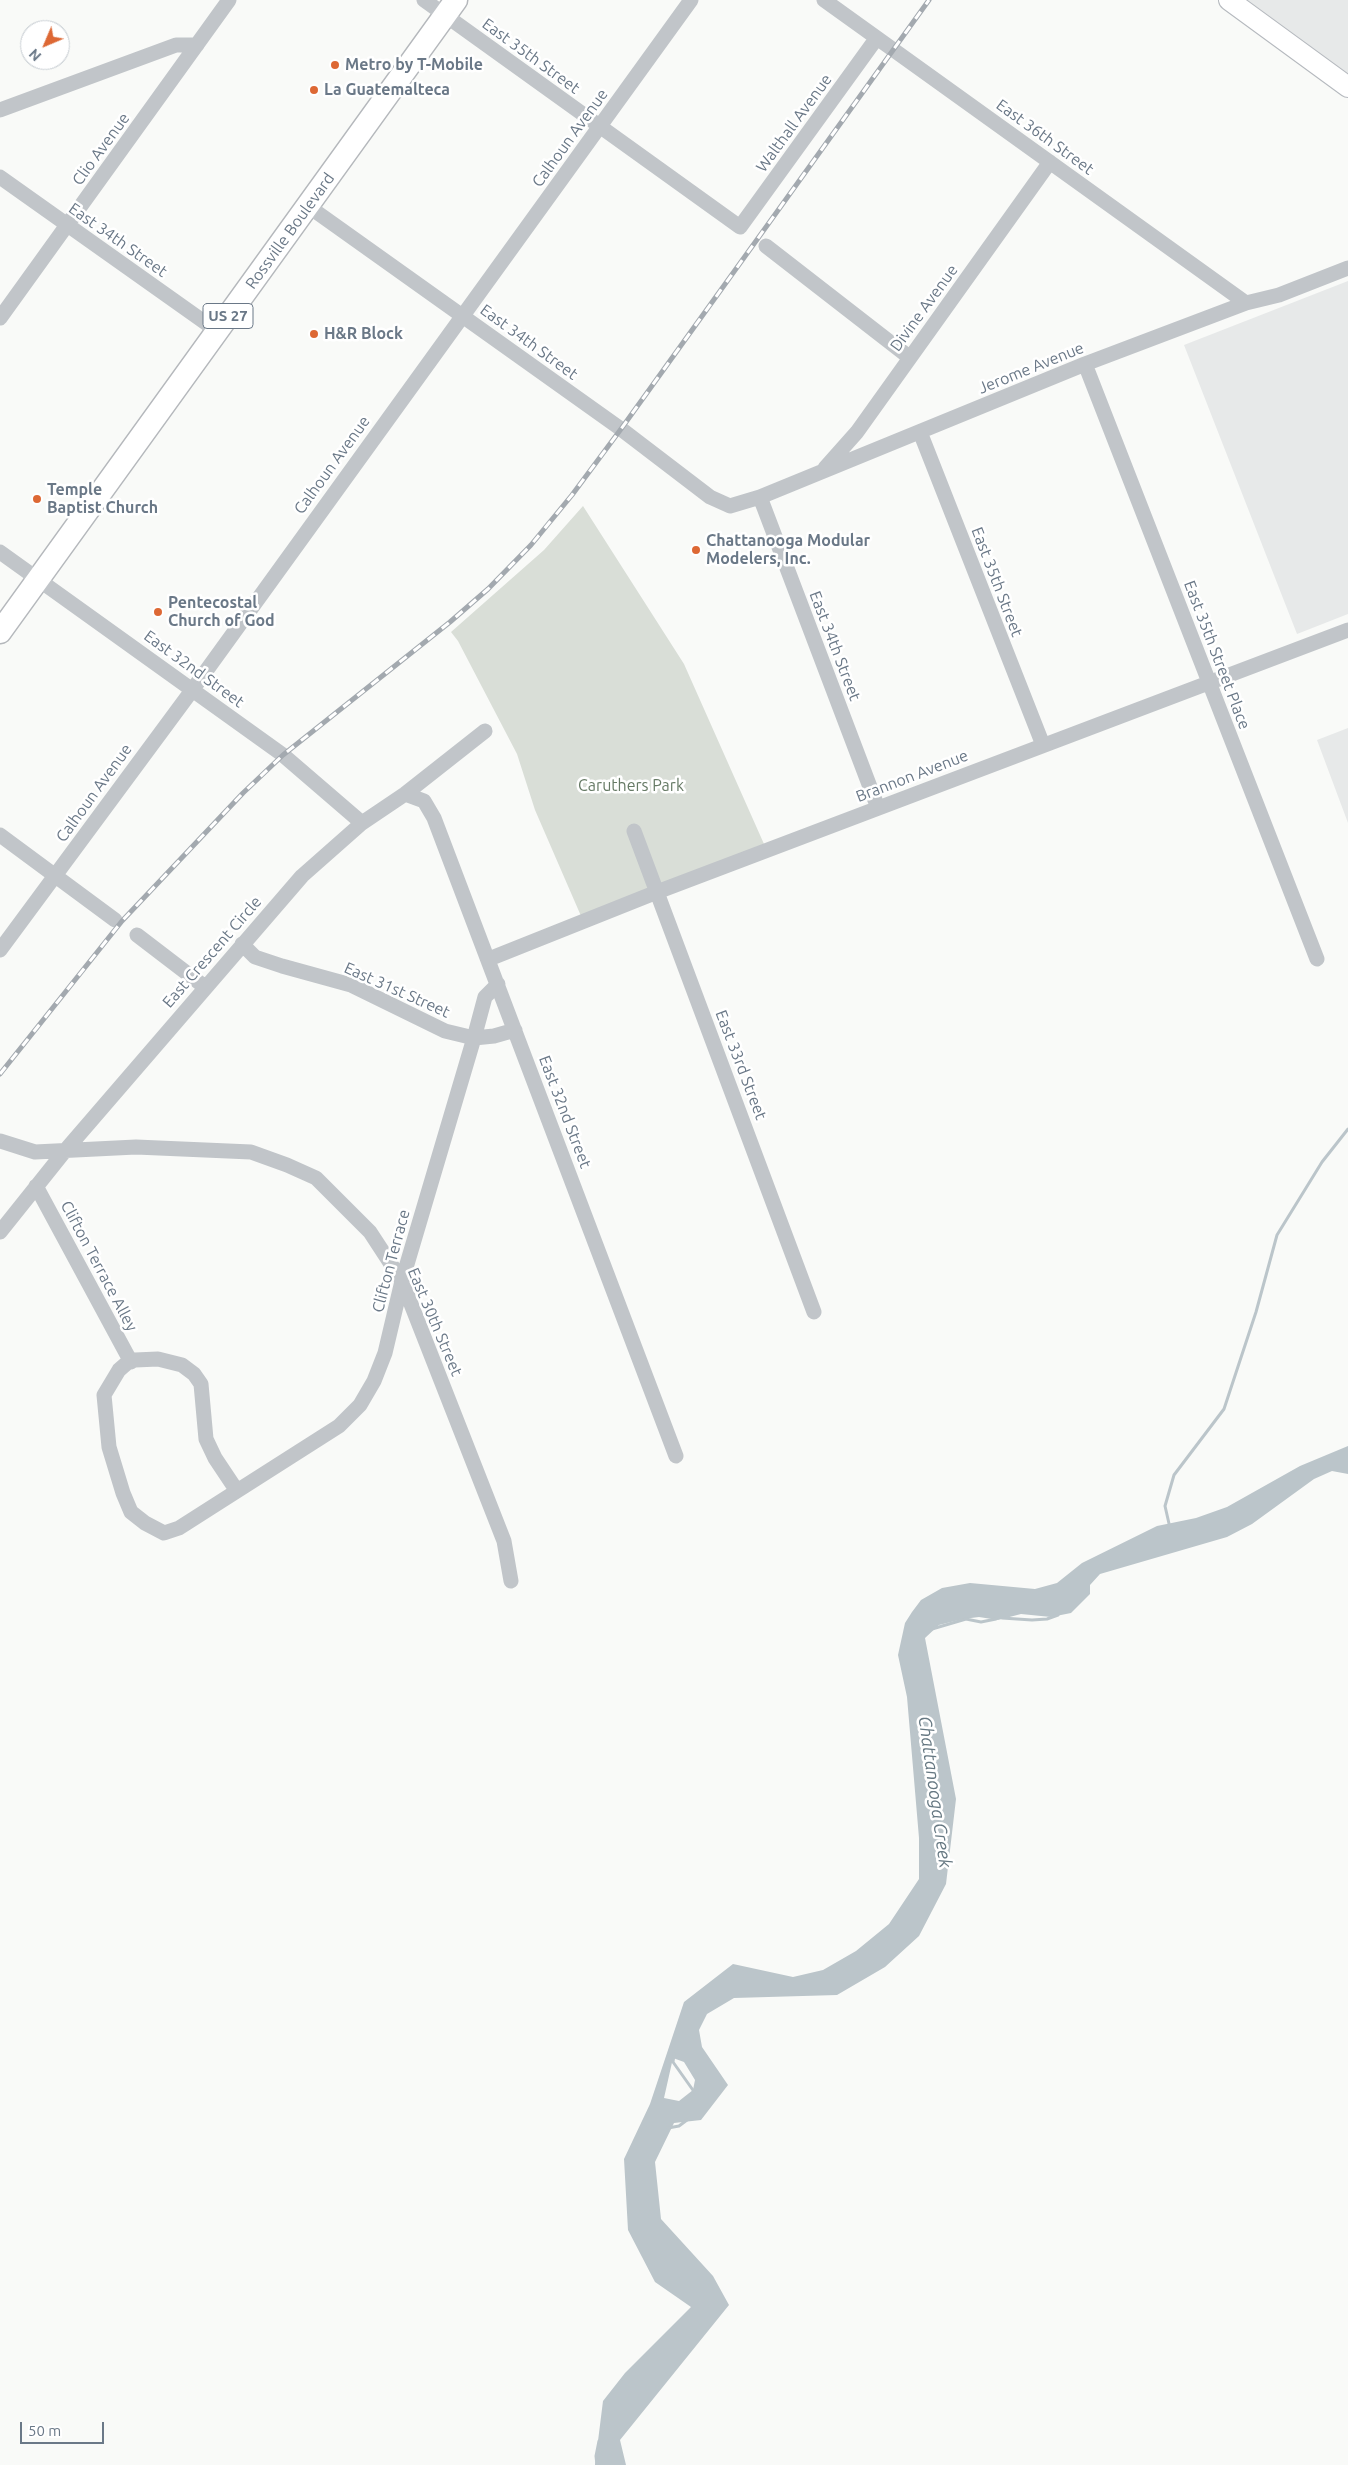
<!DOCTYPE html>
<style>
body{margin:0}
#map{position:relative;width:1348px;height:2465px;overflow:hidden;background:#f9faf8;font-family:Ubuntu,sans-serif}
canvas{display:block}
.north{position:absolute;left:20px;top:20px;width:50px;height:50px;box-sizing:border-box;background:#fff;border:1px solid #c3c9cf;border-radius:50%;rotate:225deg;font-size:14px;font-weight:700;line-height:20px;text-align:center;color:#6a7887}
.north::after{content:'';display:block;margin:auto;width:18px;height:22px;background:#dd6834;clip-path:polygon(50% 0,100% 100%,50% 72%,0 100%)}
.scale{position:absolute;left:20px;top:2422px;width:84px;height:22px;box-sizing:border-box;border:2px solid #6a7887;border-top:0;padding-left:6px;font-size:15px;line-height:18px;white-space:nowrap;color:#6a7887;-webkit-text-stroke:4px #fff;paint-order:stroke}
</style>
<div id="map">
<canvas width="1348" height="2465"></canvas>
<div class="north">N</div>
<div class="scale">50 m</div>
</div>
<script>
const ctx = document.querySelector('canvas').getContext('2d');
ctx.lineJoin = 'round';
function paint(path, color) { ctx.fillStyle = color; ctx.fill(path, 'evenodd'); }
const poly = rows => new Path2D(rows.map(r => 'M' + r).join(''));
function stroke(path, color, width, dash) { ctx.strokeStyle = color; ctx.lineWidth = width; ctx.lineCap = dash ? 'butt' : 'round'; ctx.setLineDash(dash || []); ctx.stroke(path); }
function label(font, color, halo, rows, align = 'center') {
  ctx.font = font + ' Ubuntu,sans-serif'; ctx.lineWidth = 5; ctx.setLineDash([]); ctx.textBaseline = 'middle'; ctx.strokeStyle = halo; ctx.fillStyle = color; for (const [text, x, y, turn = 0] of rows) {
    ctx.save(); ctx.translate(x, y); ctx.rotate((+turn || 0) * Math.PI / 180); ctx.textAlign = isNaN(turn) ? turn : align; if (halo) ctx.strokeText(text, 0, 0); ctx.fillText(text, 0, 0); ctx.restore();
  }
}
paint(poly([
 [1247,0,1348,0,1348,74],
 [1348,281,1348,614,1297,634,1184,345],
 [1348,728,1348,823,1317,740]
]), '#e7e9e9');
paint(poly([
 [583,506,684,664,764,844,581,916,535,810,517,754,458,641,451,632,544,550]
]), '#d9ded7');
paint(poly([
 [1348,1446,1348,1474,1332,1471,1314,1479,1252,1524,1227,1537,1100,1574,1090,1585,1090,1594,1071,1613,1051,1617,1021,1614,998,1620,979,1617,963,1619,939,1625,925,1638,956,1799,946,1884,919,1936,885,1967,837,1995,734,1998,707,2014,699,2030,702,2047,728,2085,701,2120,674,2123,655,2162,661,2219,713,2276,729,2305,620,2440,626,2465,595,2465,603,2401,625,2373,691,2307,655,2282,628,2230,624,2159,650,2104,684,2002,733,1964,793,1977,823,1970,856,1951,889,1924,919,1879,919,1838,907,1697,898,1655,905,1623,912,1612,921,1600,942,1588,970,1583,1035,1589,1057,1583,1082,1563,1157,1526,1196,1518,1227,1507,1300,1466],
 [673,2058,684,2062,695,2080,693,2090,679,2101,664,2098]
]), '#bbc5ca');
stroke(poly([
 [1170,1528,1165,1506,1174,1475,1224,1409,1256,1312,1277,1235,1322,1162,1348,1129],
 [1002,1618,1032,1620,1047,1619,1058,1615],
 [932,1629,966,1619,981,1622,996,1619],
 [674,2054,673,2062,695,2093],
 [668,2128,679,2126,687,2120],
 [597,2465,596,2456,599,2441]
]), '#bbc5ca', 3);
const major = poly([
 [1229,0,1348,87]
]);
const highway = poly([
 [0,632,456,0]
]);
stroke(major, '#b5b9be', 22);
stroke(highway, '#b5b8bc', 25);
stroke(poly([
 [424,0,740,227,876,39],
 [824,0,1246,303],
 [0,110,176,45,197,45],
 [0,177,217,331],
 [308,206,621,429,710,497,730,506,760,497,1085,364,1246,303,1279,295,1348,268],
 [766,246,909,357],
 [0,318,229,0],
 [1085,364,1317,959],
 [920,432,1043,745],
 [825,468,857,432,1050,162],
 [760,497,878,808],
 [0,552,283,755,362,823],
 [405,794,424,801,434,818,676,1456],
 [634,831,814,1312],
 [0,835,115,920],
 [137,935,205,987],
 [242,944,255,957,282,966,351,985,445,1031,474,1038,494,1036,515,1030],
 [0,950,193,689,691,0],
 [489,959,657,892,1348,630],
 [0,1141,35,1152,136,1147,251,1152,287,1165,316,1178,370,1232,402,1281,504,1541,511,1581],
 [36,1186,131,1362],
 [0,1232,64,1152,302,876,362,823,405,794,485,731],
 [158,1359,182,1365,194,1374,201,1384,206,1439,215,1458,237,1491,179,1528,164,1533,145,1523,131,1512,123,1493,109,1447,104,1395,119,1370,127,1363,135,1360,158,1359],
 [237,1491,339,1426,360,1405,374,1381,385,1353,402,1281,474,1038,485,997,498,984]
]), '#c1c5c9', 15);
stroke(major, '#fff', 20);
stroke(highway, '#fff', 22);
const rail = poly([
 [0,1074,122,921,243,793,283,755,450,622,488,589,531,545,572,495,621,429,929,0]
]);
stroke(rail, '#a3a9af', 5);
stroke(rail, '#fff', 3, [9]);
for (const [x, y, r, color] of [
 [335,65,5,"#dd6834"],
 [314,90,5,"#dd6834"],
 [314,334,5,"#dd6834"],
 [37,499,5,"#dd6834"],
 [696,550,5,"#dd6834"],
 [158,612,5,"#dd6834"]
]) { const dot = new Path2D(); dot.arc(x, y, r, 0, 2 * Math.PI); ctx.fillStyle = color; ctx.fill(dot); stroke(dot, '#fff', 2); }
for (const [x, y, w] of [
 [228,316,50]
]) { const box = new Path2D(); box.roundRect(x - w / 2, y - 12.5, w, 25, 4); ctx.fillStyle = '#fff'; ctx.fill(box); stroke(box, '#6a7887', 1); }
label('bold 15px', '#6a7887', null, [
 ["US 27",228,316]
]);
label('16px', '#6a7887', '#fff', [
 ["East 35th Street",531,56,36],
 ["Walthall Avenue",794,123,-54],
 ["East 36th Street",1045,137,36],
 ["Calhoun Avenue",570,138,-54],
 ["Clio Avenue",101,149,-54],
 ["Rossville Boulevard",290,231,-54],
 ["East 34th Street",118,240,35],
 ["Divine Avenue",924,308,-54],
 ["East 34th Street",529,342,36],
 ["Jerome Avenue",1031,368,-22],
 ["Calhoun Avenue",332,465,-54],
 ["East 35th Street",997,582,69],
 ["East 34th Street",835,646,69],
 ["East 35th Street Place",1217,655,69],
 ["East 32nd Street",194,669,36],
 ["Brannon Avenue",912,776,-21],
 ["Calhoun Avenue",94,793,-54],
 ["East Crescent Circle",212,952,-49],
 ["East 31st Street",397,990,24],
 ["East 33rd Street",741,1065,69],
 ["East 32nd Street",565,1112,69],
 ["Clifton Terrace",391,1261,-75],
 ["Clifton Terrace Alley",99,1266,62],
 ["East 30th Street",435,1322,67]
]);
label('bold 16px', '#6a7887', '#fff', [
 ["Metro by T-Mobile",345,65],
 ["La Guatemalteca",324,90],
 ["H&R Block",324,334],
 ["Temple",47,490],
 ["Baptist Church",47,508],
 ["Chattanooga Modular",706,541],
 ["Modelers, Inc.",706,559],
 ["Pentecostal",168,603],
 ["Church of God",168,621]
], 'left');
label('16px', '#667a65', '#fff', [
 ["Caruthers Park",631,786]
]);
label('italic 18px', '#667882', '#fff', [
 ["Chattanooga Creek",935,1792,82]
]);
</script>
